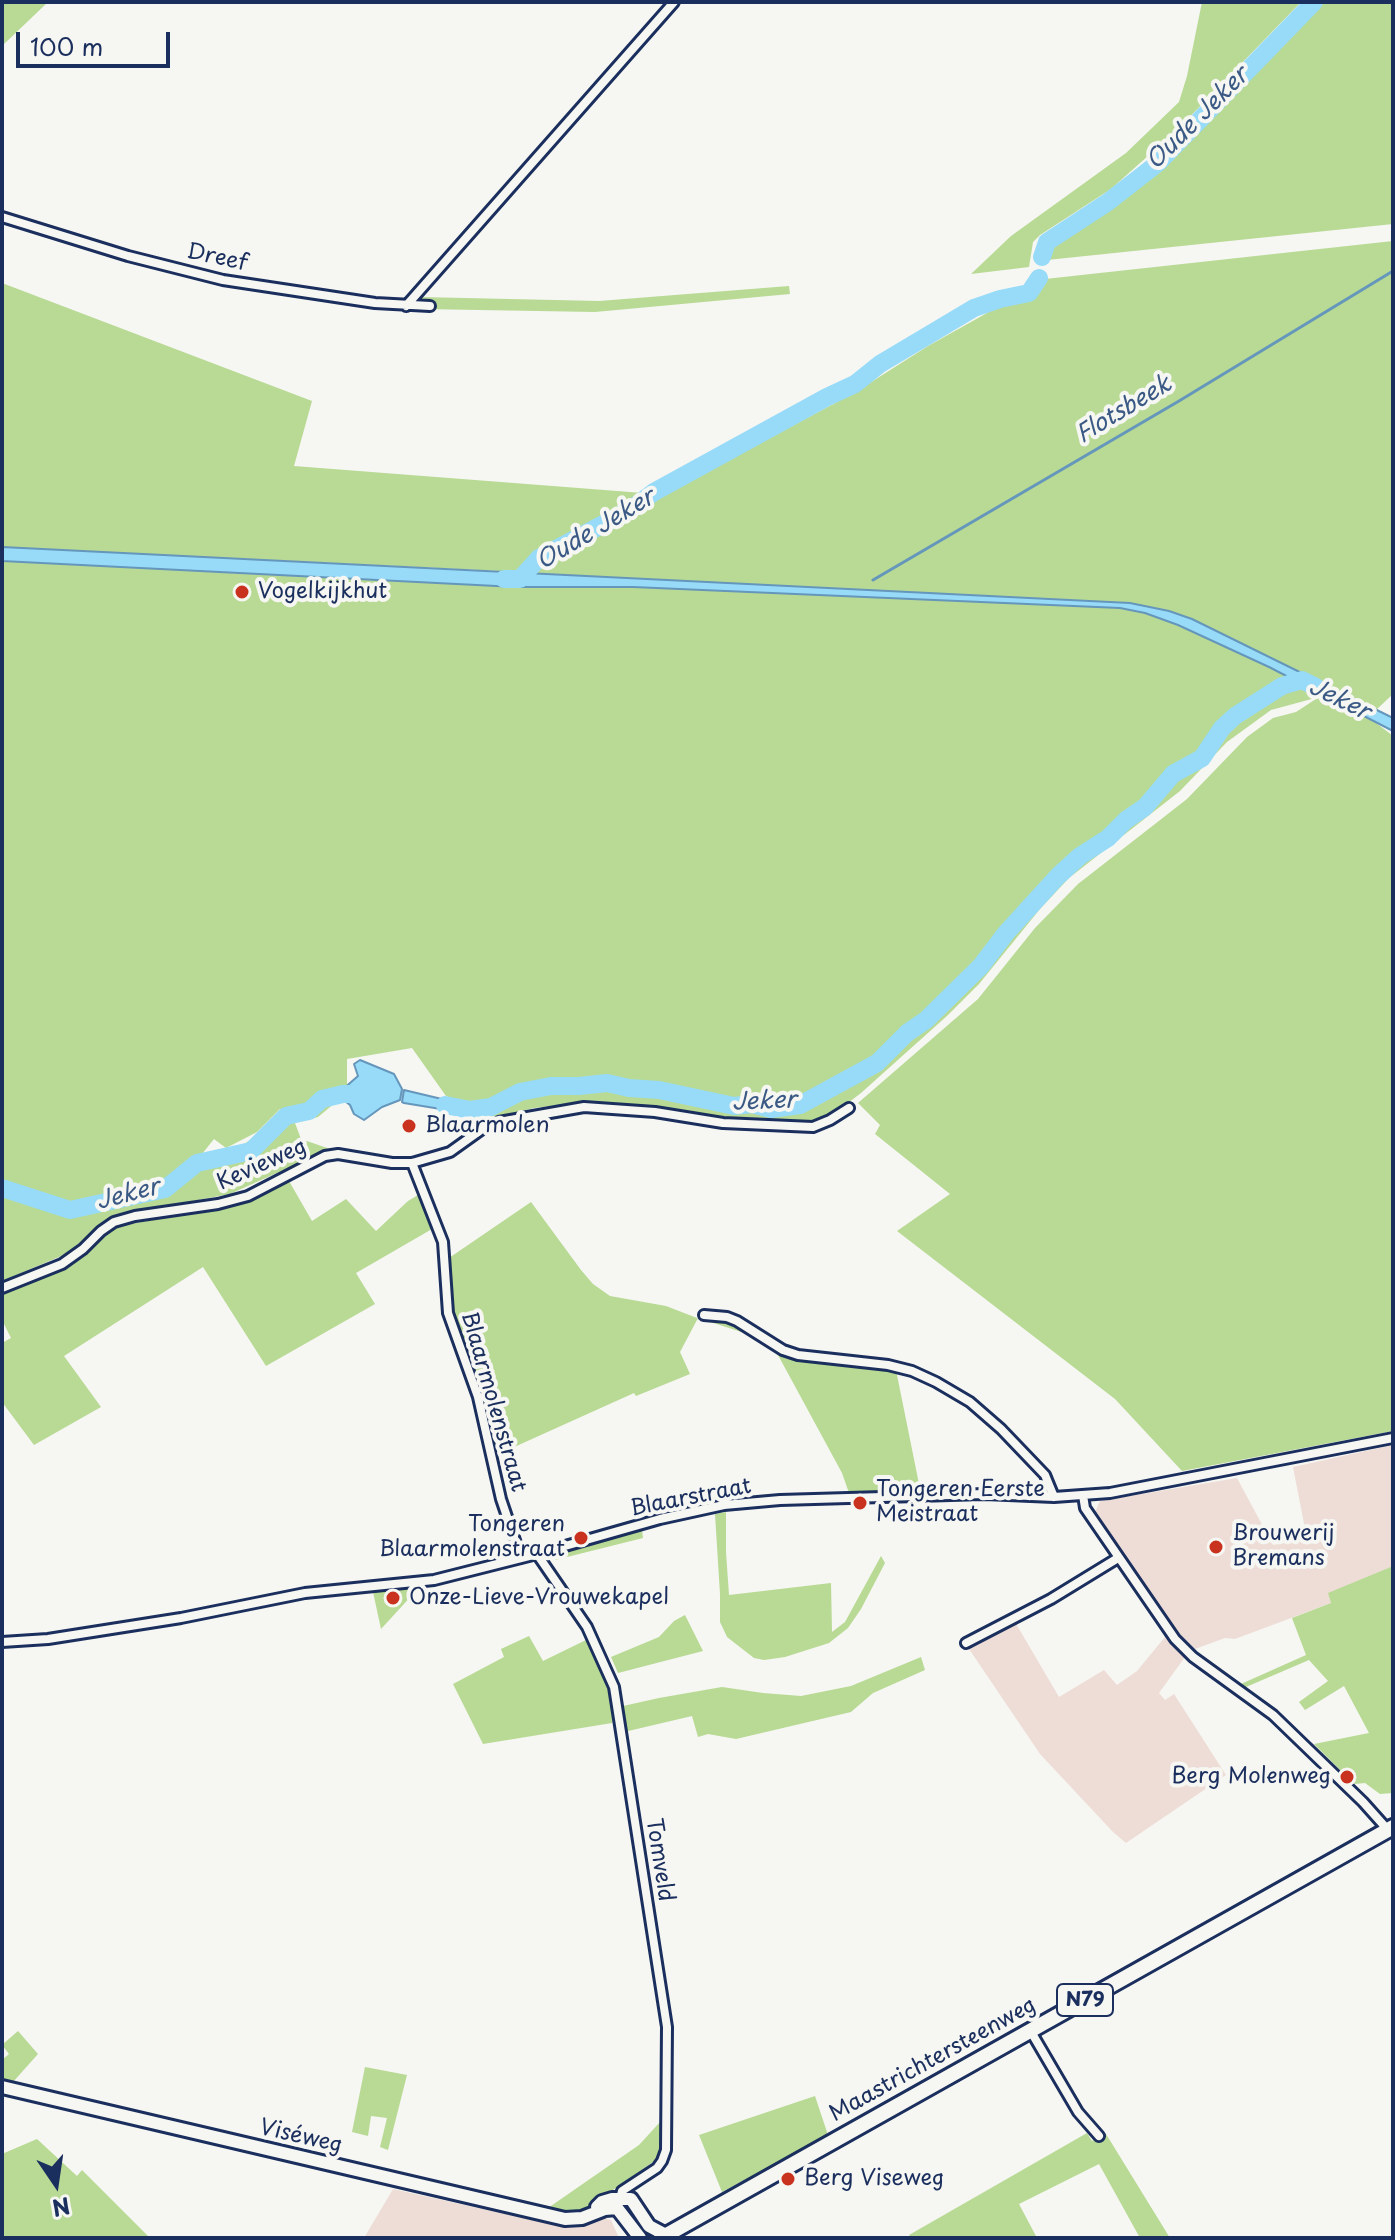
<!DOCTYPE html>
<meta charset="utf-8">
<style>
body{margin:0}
#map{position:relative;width:1395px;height:2240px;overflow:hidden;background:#f6f6f2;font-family:"Playpen Sans",sans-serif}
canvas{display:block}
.frame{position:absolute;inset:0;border:4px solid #1b2f5e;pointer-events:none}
.north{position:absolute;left:16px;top:2144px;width:80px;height:80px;-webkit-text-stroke:6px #f6f6f2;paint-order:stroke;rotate:167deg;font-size:22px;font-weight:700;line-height:32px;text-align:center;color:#1b2f5e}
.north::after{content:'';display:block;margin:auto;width:28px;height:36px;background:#1b2f5e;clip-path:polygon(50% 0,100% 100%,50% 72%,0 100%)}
.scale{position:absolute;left:16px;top:32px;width:154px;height:36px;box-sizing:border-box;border:4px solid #1b2f5e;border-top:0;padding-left:10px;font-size:24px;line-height:28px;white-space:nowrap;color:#1b2f5e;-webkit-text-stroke:6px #f6f6f2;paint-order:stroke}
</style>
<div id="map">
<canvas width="1395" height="2240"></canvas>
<div class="frame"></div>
<div class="north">N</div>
<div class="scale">100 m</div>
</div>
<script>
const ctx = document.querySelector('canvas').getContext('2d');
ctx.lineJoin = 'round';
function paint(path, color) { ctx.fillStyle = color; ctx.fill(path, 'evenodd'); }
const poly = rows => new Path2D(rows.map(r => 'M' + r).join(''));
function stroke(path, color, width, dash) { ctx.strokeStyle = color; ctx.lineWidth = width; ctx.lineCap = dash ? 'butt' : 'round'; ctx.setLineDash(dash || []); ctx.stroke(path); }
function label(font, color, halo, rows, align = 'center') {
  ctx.font = font + ' "Playpen Sans",sans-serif'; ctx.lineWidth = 8; ctx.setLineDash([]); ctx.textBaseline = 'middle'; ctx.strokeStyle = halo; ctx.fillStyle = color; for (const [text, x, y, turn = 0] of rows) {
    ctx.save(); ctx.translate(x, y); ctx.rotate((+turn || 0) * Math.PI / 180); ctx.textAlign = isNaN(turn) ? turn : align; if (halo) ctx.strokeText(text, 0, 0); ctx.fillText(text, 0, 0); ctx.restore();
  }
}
paint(poly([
 [1393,1445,1393,1566,1329,1593,1331,1603,1235,1639,1225,1638,1195,1649,1172,1626,1099,1524,1095,1512,1100,1501,1237,1478,1273,1545,1307,1539,1293,1467],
 [1015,1622,1059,1697,1104,1670,1117,1685,1137,1671,1165,1637,1185,1657,1159,1693,1165,1700,1174,1694,1226,1775,1126,1843,1113,1832,1040,1754,967,1646],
 [393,2189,568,2228,603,2218,611,2220,619,2238,364,2238]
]), '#eeddd6');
paint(poly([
 [2,2,48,2,2,46],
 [1202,2,1301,2,1178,129,1111,189,1040,235,1033,242,1029,267,971,274,1011,236,1126,153,1179,102,1187,76],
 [1325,2,1393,2,1393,224,1047,260,1048,250,1053,242,1061,234,1095,216,1150,175],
 [1393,241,1393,694,1375,711,1192,619,1169,611,1130,603,531,573,560,550,632,516,651,501,854,393,928,346,996,308,1039,292,1045,279],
 [2,283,312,401,294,466,643,493,534,553,521,572,2,547],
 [789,286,790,294,595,312,421,309,420,297,599,301],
 [2,561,516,587,633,587,1120,608,1145,613,1178,625,1269,667,1323,696,1371,719,1393,736,1393,1431,1182,1471,1115,1399,897,1231,950,1194,875,1134,880,1125,858,1103,978,999,1035,928,1078,884,1187,799,1247,737,1273,718,1296,712,1319,697,1271,710,1227,742,1180,791,1069,878,1040,909,979,984,948,1015,861,1093,840,1109,825,1117,809,1123,773,1122,726,1118,664,1108,600,1102,575,1103,534,1108,474,1122,468,1104,446,1096,412,1048,347,1059,347,1085,342,1090,336,1091,337,1098,341,1098,318,1117,295,1123,301,1139,333,1150,317,1155,230,1194,119,1215,105,1222,66,1254,2,1281],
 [280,1109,286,1119,291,1122,274,1139,257,1136,234,1150,222,1164,205,1166,196,1170,184,1176,176,1187,170,1191,163,1187,182,1169,183,1166,202,1154,214,1139,226,1148,257,1132],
 [289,1181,312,1221,346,1199,376,1231,408,1201,418,1195,432,1229,356,1273,375,1304,266,1366,203,1267,64,1356,101,1407,34,1445,2,1402,2,1343,11,1338,2,1320,2,1292,32,1283,68,1266,110,1228,233,1205],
 [531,1202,581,1270,593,1284,610,1296,666,1306,697,1318,739,1325,783,1353,870,1365,896,1370,920,1489,849,1493,842,1473,778,1355,757,1337,698,1318,680,1352,690,1374,636,1396,634,1393,492,1457,456,1330,450,1282,449,1258],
 [726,1512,726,1552,729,1595,831,1583,832,1632,845,1622,881,1556,885,1563,861,1609,848,1628,829,1643,785,1657,764,1660,754,1658,727,1637,720,1622,720,1594,715,1514],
 [642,1530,643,1538,555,1560,553,1555],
 [1393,1566,1393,1793,1380,1794,1365,1783,1354,1784,1314,1744,1369,1733,1344,1686,1305,1710,1299,1702,1328,1681,1309,1660,1246,1687,1241,1684,1306,1655,1292,1618,1331,1603,1328,1593],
 [408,1586,414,1587,414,1593,381,1629,373,1592],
 [685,1615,703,1651,618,1673,611,1657,659,1637,674,1621],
 [529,1636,543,1661,586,1640,608,1683,613,1707,612,1723,483,1744,453,1684,504,1657,501,1649],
 [921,1657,925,1670,873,1693,851,1712,736,1739,708,1734,698,1737,692,1716,624,1732,623,1706,659,1698,722,1687,763,1693,801,1696,851,1686],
 [18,2031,38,2054,13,2082,2,2079,2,2060,9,2054,2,2045],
 [365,2067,407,2075,388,2150,380,2147,387,2118,371,2116,368,2136,352,2132],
 [815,2096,828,2135,722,2192,699,2135],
 [661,2121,660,2147,659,2155,653,2162,590,2206,578,2211,563,2211,548,2208,639,2145],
 [1087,2133,1092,2141,1106,2134,1170,2238,1140,2238,1099,2164,1019,2204,1037,2238,911,2238,909,2235],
 [37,2139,77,2176,82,2170,150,2238,2,2238,2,2154]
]), '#b8da94');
const water = poly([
 [2,547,1130,603,1169,611,1192,619,1393,718,1393,731,1269,667,1178,625,1145,613,1120,608,633,587,516,587,2,561,2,547],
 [360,1060,394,1074,402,1089,400,1100,382,1107,364,1120,354,1114,350,1105,341,1098,337,1098,336,1091,342,1090,358,1076,354,1064,360,1060],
 [404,1090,467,1105,465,1113,404,1103,402,1102,404,1090]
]);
paint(water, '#97dbf9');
stroke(water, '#6596bb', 2);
stroke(poly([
 [873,580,1179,401,1393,271]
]), '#6596bb', 3);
stroke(poly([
 [1042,257,1047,242,1108,202,1158,163,1314,2],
 [504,579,520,579,539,558,630,510,654,492,827,397,855,384,880,364,974,308,1000,299,1029,293,1039,278],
 [445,1105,470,1110,491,1107,520,1092,551,1086,579,1086,607,1083,629,1088,659,1090,734,1106,752,1104,771,1109,800,1105,877,1063,907,1033,926,1020,981,966,1006,933,1058,876,1080,856,1108,838,1126,820,1145,807,1173,774,1202,758,1222,728,1235,716,1282,686,1302,680,1316,687],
 [2,1188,70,1210,165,1189,197,1163,251,1151,286,1116,309,1111,322,1099,343,1094,361,1094]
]), '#97dbf9', 18);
const minor = poly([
 [2,217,128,256,223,280,375,303,430,306],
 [406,306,674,2],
 [412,1163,443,1242,448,1313,478,1397,501,1499,521,1558],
 [2,1288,62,1264,83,1249,101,1231,114,1222,135,1216,218,1204,248,1196,325,1156,338,1154,392,1163,412,1163,450,1152,485,1127,499,1122,584,1107,655,1112,723,1123,813,1127,830,1120,849,1108],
 [704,1315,727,1317,737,1321,783,1350,798,1355,888,1365,912,1371,936,1382,970,1402,1001,1429,1045,1475,1054,1497],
 [1083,1495,1085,1508,1175,1639,1193,1657,1273,1715,1363,1802,1388,1830],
 [537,1554,587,1627,614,1687,667,2027,666,2150,662,2161,657,2168,622,2191,619,2203],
 [2,1642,48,1639,181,1618,305,1593,434,1580,537,1554,660,1519,724,1505,780,1500,985,1494,1054,1497,1110,1493,1393,1438],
 [966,1643,1051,1599,1118,1558],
 [1030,2030,1078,2112,1099,2136]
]);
const secondary = poly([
 [2,2087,565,2219,582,2218,605,2209,617,2208,640,2238],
 [597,2207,602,2202,612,2199,631,2199,649,2226,666,2235]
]);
const primary = poly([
 [661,2238,1393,1827]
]);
stroke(minor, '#1b2f5e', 14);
stroke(secondary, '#1b2f5e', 18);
stroke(primary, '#1b2f5e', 20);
stroke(minor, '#f6f6f2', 8);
stroke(secondary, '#f6f6f2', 12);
stroke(primary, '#f6f6f2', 14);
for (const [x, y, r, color] of [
 [242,592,8,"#c8321e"],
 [409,1126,8,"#c8321e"],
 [860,1503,8,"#c8321e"],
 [581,1538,8,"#c8321e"],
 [1216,1547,8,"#c8321e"],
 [393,1598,8,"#c8321e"],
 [1347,1777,8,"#c8321e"],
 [788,2179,8,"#c8321e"]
]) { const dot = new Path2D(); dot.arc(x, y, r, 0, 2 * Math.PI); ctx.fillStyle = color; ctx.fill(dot); stroke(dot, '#f6f6f2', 3); }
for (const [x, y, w] of [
 [1085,2000,56]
]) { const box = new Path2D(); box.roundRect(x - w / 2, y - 16, w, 32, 6); ctx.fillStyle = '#f6f6f2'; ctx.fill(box); stroke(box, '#1b2f5e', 2); }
label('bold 20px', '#1b2f5e', null, [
 ["N79",1085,2000]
]);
label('22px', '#1b2f5e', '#f6f6f2', [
 ["Dreef",217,258,12],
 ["Kevieweg",262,1165,-24],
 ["Blaarmolenstraat",493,1402,74],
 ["Blaarstraat",691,1498,-11],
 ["Tomveld",659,1860,81],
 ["Maastrichtersteenweg",933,2060,-29],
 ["Viséweg",301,2137,13]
]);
label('22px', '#1b2f5e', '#f6f6f2', [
 ["Vogelkijkhut",258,592],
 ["Blaarmolen",425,1126],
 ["Tongeren Eerste",876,1490],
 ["Meistraat",876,1515],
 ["Tongeren",565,1525,"right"],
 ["Blaarmolenstraat",565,1550,"right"],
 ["Brouwerij",1232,1534],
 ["Bremans",1232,1559],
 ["Onze-Lieve-Vrouwekapel",409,1598],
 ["Berg Molenweg",1331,1777,"right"],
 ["Berg Viseweg",804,2179]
], 'left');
label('italic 24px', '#3a5a85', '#f6f6f2', [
 ["Oude Jeker",1198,119,-45],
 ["Flotsbeek",1124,410,-31],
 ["Oude Jeker",596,530,-31],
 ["Jeker",1339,700,26],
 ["Jeker",764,1102,-2],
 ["Jeker",128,1195,-14]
]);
</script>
